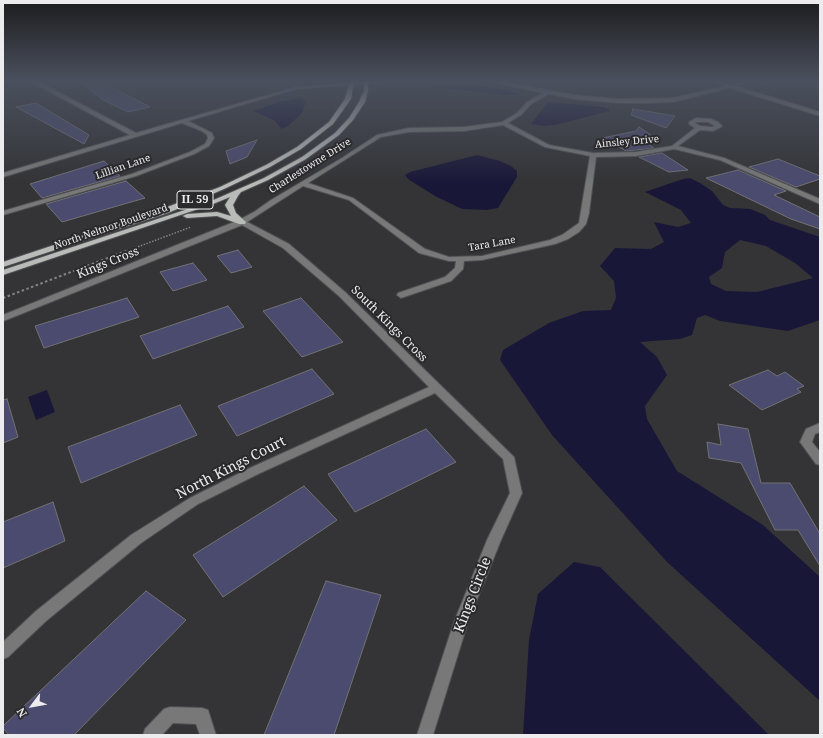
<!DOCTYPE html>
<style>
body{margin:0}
#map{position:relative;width:823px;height:738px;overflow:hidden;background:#343437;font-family:"Noto Serif",serif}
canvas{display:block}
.frame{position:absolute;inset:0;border:4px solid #ececee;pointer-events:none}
.north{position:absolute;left:12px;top:686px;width:40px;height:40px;-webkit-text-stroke:3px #2a2a2d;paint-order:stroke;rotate:238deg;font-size:11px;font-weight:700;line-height:16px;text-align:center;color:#ececee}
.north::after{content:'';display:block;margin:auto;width:14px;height:18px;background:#ececee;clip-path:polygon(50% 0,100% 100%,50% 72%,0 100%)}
</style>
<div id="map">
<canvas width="823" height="738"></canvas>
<div class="frame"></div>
<div class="north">N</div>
</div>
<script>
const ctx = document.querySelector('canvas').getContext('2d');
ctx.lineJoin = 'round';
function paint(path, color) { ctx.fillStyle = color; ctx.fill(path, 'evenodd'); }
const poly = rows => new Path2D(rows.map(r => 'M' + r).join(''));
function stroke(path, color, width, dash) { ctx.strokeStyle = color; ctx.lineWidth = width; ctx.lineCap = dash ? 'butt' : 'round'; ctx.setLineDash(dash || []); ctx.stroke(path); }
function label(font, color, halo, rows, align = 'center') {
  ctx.font = font + ' "Noto Serif",serif'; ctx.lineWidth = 4; ctx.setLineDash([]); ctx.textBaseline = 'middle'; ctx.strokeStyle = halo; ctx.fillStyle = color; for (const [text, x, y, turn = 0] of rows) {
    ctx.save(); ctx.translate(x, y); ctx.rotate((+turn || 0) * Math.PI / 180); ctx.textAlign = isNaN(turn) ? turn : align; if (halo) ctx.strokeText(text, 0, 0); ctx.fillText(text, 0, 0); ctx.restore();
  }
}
paint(poly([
 [446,85,475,86,506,90,520,95,506,95,432,87],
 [300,98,305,101,305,104,302,113,288,126,282,129,274,120,253,111,279,102],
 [549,102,603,107,609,109,609,111,559,124,545,126,531,124,547,103],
 [477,155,500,161,511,166,517,171,517,177,498,208,487,210,462,209,435,196,408,179,405,175,410,172],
 [690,178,700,183,712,191,723,205,730,208,750,209,765,215,770,220,820,237,820,320,788,331,720,321,705,315,697,318,692,335,680,339,640,342,657,357,667,375,645,406,647,419,677,471,763,525,820,577,820,701,667,562,552,435,500,360,503,350,549,323,583,311,611,310,616,298,614,281,600,266,615,248,651,249,664,242,654,222,678,227,691,223,681,210,645,192,683,179],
 [740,240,766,246,795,263,813,278,757,292,726,291,711,284,709,277,722,268,725,252],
 [47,390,55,412,36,420,28,397],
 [574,562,600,567,769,735,523,735,529,640,538,594]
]), '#191737');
const building = poly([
 [79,81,100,81,150,107,128,112,103,100,79,81],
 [36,103,89,135,84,144,16,107,36,103],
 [633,109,675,116,666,128,631,115,633,109],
 [639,127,657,139,645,142,654,148,626,151,602,138,636,131,639,127],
 [257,140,247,157,230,164,226,151,257,140],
 [662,153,688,170,669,172,639,157,662,153],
 [778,159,820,176,820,179,796,187,749,167,778,159],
 [104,161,120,176,42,198,30,184,104,161],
 [738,170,786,191,774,195,820,217,820,229,791,219,706,178,738,170],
 [126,181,145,198,62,222,46,204,126,181],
 [238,250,252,267,231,273,217,256,238,250],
 [193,263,207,280,173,291,160,272,193,263],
 [127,298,139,317,44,348,35,326,127,298],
 [301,298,343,342,302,357,263,311,301,298],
 [228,306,244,327,153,359,140,336,228,306],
 [312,369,334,394,237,436,218,406,312,369],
 [768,370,777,376,785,372,804,386,797,389,801,392,762,410,729,385,768,370],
 [7,399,18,437,3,443,3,400,7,399],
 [180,405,197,435,81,483,68,447,180,405],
 [718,424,748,429,761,483,790,483,820,534,820,566,798,530,775,530,741,463,709,458,707,442,721,445,718,424],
 [426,429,456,462,355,512,328,474,426,429],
 [304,486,337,520,223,597,193,555,304,486],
 [53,502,65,541,3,568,3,522,53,502],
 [326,581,381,595,334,735,264,735,326,581],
 [146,591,186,620,74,735,9,735,3,728,3,726,146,591]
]);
paint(building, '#4b4b6f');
stroke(building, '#717175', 1);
const minor = poly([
 [27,81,41,83,136,133,296,87,374,81,400,81,296,89,188,121,212,133,214,138,209,146,194,154,136,176,3,215,3,211,132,174,190,152,205,144,208,138,207,135,202,131,182,123,3,177,3,173,130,135,37,85,27,81],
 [487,81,498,81,575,95,618,99,673,98,725,86,711,81,719,81,731,85,745,81,753,81,736,86,820,112,820,116,730,88,673,102,645,103,618,103,575,99,549,94,531,104,521,115,508,123,549,145,593,153,636,152,672,146,695,128,689,124,689,122,696,118,711,119,718,122,722,126,721,127,713,131,700,130,678,146,724,158,820,199,820,204,720,160,674,149,636,156,596,157,589,213,586,224,579,232,568,239,555,244,482,260,464,261,463,269,451,281,401,298,397,295,398,293,445,277,455,268,456,261,449,261,419,253,349,200,303,186,247,222,289,244,345,292,514,457,522,493,501,540,468,622,433,735,417,735,454,622,487,540,510,493,503,459,435,393,258,474,198,504,141,543,46,621,8,657,3,659,3,642,36,611,131,535,190,498,250,468,429,387,339,296,283,248,242,225,6,320,3,321,3,315,239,220,254,212,271,200,342,158,377,135,409,128,464,127,502,122,517,113,527,102,543,93,487,81],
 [697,122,708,122,715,126,712,127,700,126,695,123,697,122],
 [503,125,545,147,590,156,579,223,562,235,550,240,482,256,449,257,425,249,353,198,308,183,381,137,409,132,464,131,503,125],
 [820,423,820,432,815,434,812,442,820,452,820,465,816,464,800,442,806,429,820,423],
 [170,707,202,708,208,710,216,735,200,735,196,724,173,723,162,735,143,735,145,729,164,709,170,707]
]);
const major = poly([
 [350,81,354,81,351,99,333,124,301,149,270,167,224,189,168,213,3,267,3,262,162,209,220,187,266,165,297,147,329,122,345,99,350,81],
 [364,81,368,81,368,91,365,102,353,120,339,135,306,159,268,180,241,192,238,196,233,205,236,213,246,222,245,224,239,224,217,216,187,218,183,216,187,214,217,212,231,216,225,205,230,197,213,204,3,275,3,270,209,202,264,178,302,157,335,133,349,118,359,102,364,91,364,81]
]);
stroke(minor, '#515154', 2);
stroke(major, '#515154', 2);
stroke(poly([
 [761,84,772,81],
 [124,252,191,227]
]), '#848487', 1.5, [1.5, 1.5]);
stroke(poly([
 [3,298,126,251]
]), '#848487', 2, [2.5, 2.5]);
paint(minor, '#777877');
paint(major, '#b8bbb8');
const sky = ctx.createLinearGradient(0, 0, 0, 184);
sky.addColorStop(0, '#1d1d1e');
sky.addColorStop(0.44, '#4a505e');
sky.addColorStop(1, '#4a505e00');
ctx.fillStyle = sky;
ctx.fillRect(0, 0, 823, 184);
label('10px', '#ececee', '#2a2a2d', [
 ["Ainsley Drive",627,142,-5],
 ["Charlestowne Drive",310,166,-32],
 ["Lillian Lane",123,167,-19],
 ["North Neltnor Boulevard",111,227,-19],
 ["Tara Lane",492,244,-10]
]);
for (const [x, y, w] of [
 [195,200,36]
]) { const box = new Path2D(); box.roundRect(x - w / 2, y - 9, w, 18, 3); ctx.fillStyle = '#2a2a2d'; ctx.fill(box); stroke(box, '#ececee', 1); }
label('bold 11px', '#ececee', null, [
 ["IL 59",195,200]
]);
label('12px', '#ececee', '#2a2a2d', [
 ["Kings Cross",108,263,-22],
 ["South Kings Cross",389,324,45]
]);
label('14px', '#ececee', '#2a2a2d', [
 ["North Kings Court",231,468,-27],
 ["Kings Circle",473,595,-69]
]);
</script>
